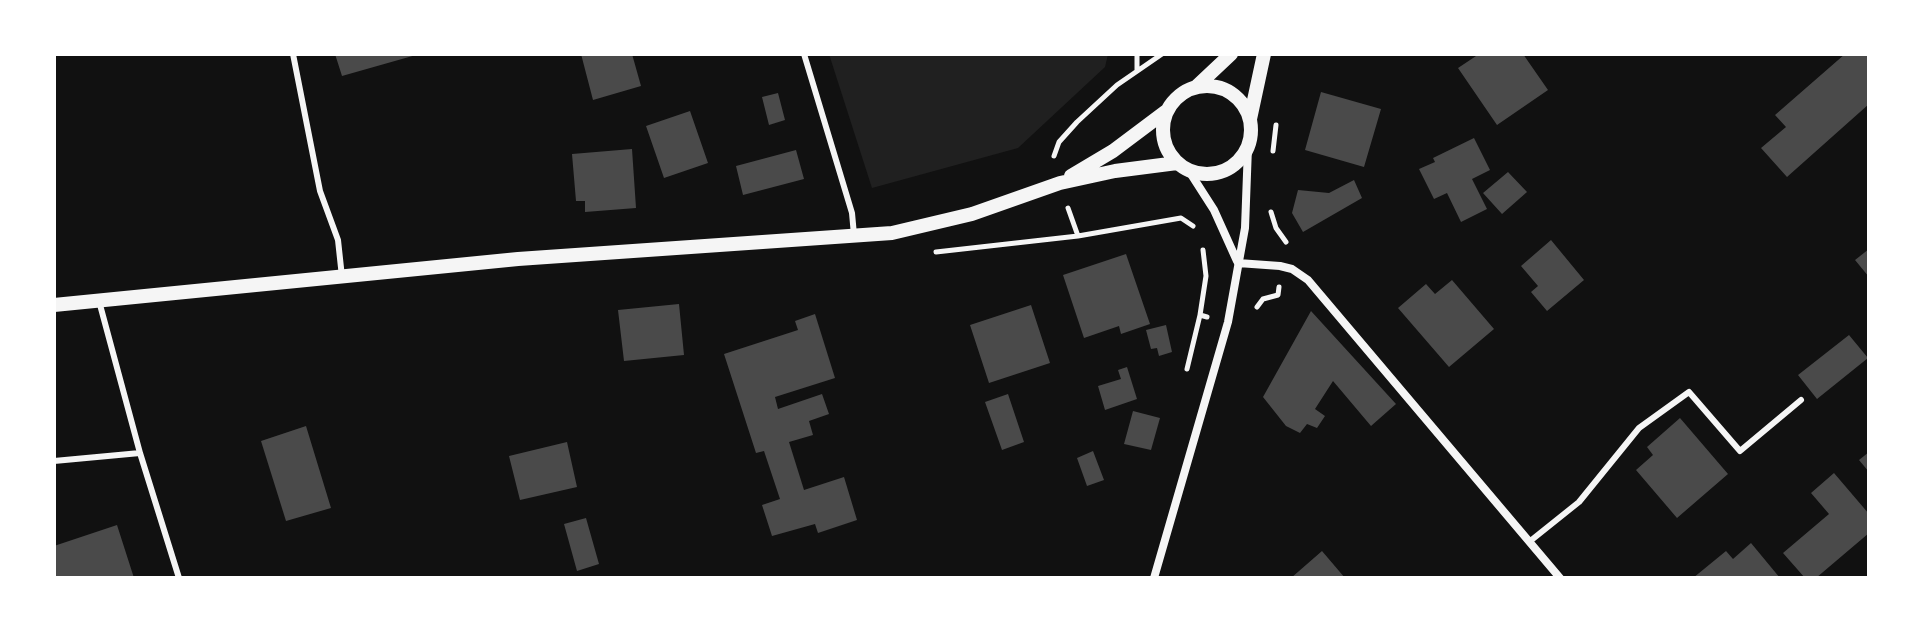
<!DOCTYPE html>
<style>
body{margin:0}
#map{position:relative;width:1923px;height:632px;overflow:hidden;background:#111;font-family:Overpass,sans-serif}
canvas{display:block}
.frame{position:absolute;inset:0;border:56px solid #fff;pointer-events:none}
</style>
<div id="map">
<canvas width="1923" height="632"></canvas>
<div class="frame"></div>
</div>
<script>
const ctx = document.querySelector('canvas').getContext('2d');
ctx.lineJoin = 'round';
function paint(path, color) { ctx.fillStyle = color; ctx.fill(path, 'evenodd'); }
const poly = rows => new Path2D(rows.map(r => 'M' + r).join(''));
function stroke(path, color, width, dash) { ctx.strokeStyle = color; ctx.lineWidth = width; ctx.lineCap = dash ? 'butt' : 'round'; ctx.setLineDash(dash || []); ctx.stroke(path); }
paint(poly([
 [829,54,1108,54,1105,67,1018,148,872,188]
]), '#202020');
paint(poly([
 [335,54,416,54,416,55,342,76],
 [581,54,632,54,641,86,593,100],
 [1479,54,1523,54,1548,90,1497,125,1458,68],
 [1845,54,1869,54,1869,104,1787,177,1761,148,1786,127,1775,115],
 [1321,92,1381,109,1364,167,1305,150],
 [778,93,785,120,769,125,762,97],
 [690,111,708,163,664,178,646,126],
 [1474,138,1490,170,1472,179,1487,209,1461,222,1447,193,1434,199,1419,169,1435,162,1433,158],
 [632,149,636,208,585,212,585,201,576,201,572,154],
 [796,150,804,179,743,195,736,166],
 [1508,172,1527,192,1502,214,1483,193],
 [1354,180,1362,198,1303,232,1292,213,1298,190,1329,193],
 [1551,240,1584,280,1547,311,1531,292,1538,286,1521,266],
 [1869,249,1869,277,1855,260],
 [1126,254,1150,324,1121,334,1119,326,1084,338,1063,275],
 [1452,280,1494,329,1449,367,1398,308,1426,284,1435,294],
 [679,304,684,355,624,361,618,310],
 [1031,305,1050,363,989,383,970,325],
 [1311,311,1396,404,1371,426,1333,381,1315,409,1325,416,1317,428,1307,424,1300,433,1286,426,1263,397],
 [815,314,835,378,775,397,778,409,822,394,829,414,809,421,813,435,789,442,804,490,844,477,857,520,818,533,815,524,772,536,762,505,780,499,764,451,756,453,724,354,798,330,795,321],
 [1166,325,1172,352,1159,356,1157,348,1151,349,1146,330],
 [1849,335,1868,358,1817,399,1798,375],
 [1127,367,1137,399,1105,410,1098,386,1121,379,1118,370],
 [1008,394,1024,442,1002,450,985,402],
 [1133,411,1160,418,1151,450,1124,444],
 [1680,418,1728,474,1677,518,1636,470,1653,455,1647,447],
 [306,426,331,508,286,521,261,441],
 [567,442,577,487,520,500,509,456],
 [1093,451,1104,480,1087,486,1077,458],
 [1869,452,1869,472,1859,460],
 [1834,473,1869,514,1869,533,1816,578,1805,578,1783,553,1829,514,1811,493],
 [586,518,599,564,577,571,564,524],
 [117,525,134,578,54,578,54,546],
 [1751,543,1780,578,1693,578,1726,551,1733,559],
 [1322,551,1345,578,1291,578]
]), '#4a4a4a');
stroke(poly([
 [1137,54,1137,71],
 [1273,151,1276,125],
 [1054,156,1059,142,1077,122,1117,85,1162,54],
 [1068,208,1078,236],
 [1271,212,1276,228,1286,242],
 [1203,250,1206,276,1200,315,1207,317],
 [936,252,1078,236,1181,218,1193,226],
 [1257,307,1263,299,1278,295,1279,287],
 [1187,369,1200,315]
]), '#f5f5f5', 5);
stroke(poly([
 [293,54,320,191,338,240,342,277],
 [804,54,852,213,854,235],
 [99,301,140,453,179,578],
 [54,461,140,453],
 [1529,542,1579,502,1639,428,1689,392,1740,451,1801,400]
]), '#f5f5f5', 6);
stroke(poly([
 [1189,171,1214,210,1237,261],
 [1238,263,1280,266,1292,269,1308,280,1560,578],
 [1154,578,1228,322,1245,228,1248,147]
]), '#f5f5f5', 8);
stroke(poly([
 '1163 130a44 44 0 1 1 88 0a44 44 0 1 1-88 0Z',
 [1197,86,1231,54],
 [1250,119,1264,54],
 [1071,176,1113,151,1165,112],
 [54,305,518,259,892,233,972,214,1060,183,1115,171,1177,163]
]), '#f5f5f5', 14);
</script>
